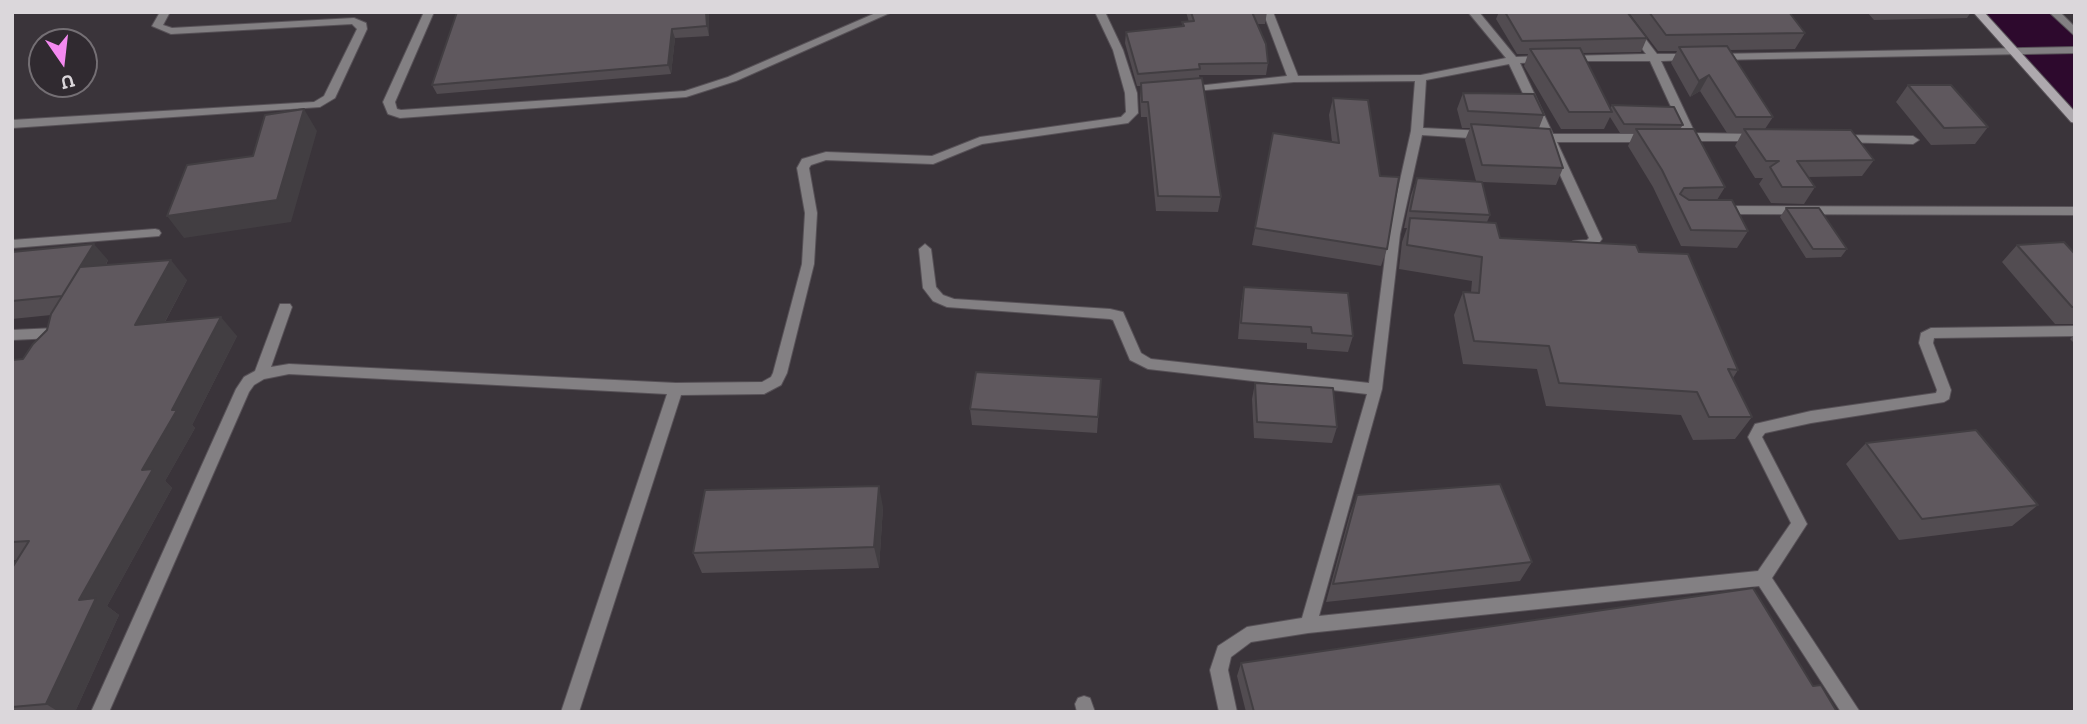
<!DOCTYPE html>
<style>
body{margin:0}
#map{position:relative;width:2087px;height:724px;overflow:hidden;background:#3a343a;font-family:"Zilla Slab",serif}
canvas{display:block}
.frame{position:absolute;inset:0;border:14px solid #dbd7db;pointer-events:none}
.north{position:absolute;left:28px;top:28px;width:70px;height:70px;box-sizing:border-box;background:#302a30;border:2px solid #746f74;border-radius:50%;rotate:166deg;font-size:19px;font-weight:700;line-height:28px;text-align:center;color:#dbd7db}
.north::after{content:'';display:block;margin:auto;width:24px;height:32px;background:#f489f0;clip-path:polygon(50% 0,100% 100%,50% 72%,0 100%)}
</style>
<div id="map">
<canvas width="2087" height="724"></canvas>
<div class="frame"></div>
<div class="north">U</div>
</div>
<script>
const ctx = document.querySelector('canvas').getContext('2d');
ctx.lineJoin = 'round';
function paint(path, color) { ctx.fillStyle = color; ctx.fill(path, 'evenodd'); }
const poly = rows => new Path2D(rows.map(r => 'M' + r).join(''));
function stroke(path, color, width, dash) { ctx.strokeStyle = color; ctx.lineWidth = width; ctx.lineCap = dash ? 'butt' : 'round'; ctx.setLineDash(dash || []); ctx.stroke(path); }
const water = poly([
 [1978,12,2054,12,2075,33,2075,119,1978,12]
]);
paint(water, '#2d092d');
stroke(water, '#614761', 2);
const street = poly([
 [160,12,170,12,163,25,172,28,354,18,366,23,367,29,335,98,320,107,12,128,12,120,314,102,324,96,357,29,352,24,171,34,152,26,160,12],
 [424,12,434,12,395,102,397,109,401,110,685,91,728,77,878,12,892,12,736,81,686,97,400,118,388,114,383,102,424,12],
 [1095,12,1105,12,1123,50,1137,93,1138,113,1128,123,982,144,933,164,826,160,811,165,809,168,817,213,814,264,787,373,781,385,764,394,681,395,579,712,561,712,667,394,289,374,264,379,254,385,249,392,109,712,91,712,236,389,244,377,255,371,280,304,290,304,292,307,271,367,289,364,676,383,762,382,771,377,773,373,802,264,805,213,797,168,802,159,826,152,932,156,980,137,1121,117,1126,112,1125,93,1113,50,1095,12],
 [1263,12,1273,12,1298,76,1421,75,1506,58,1468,12,1479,12,1516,57,1543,56,1548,59,1543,62,1520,63,1553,134,1649,134,1655,138,1649,142,1557,142,1602,239,1595,248,1578,248,1573,247,1572,244,1573,241,1587,240,1589,238,1545,142,1536,142,1530,138,1532,135,1542,134,1509,64,1426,80,1423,128,1485,131,1491,135,1485,139,1422,135,1400,234,1382,389,1319,616,1758,571,1791,523,1748,437,1755,424,1811,411,1936,393,1937,390,1919,343,1921,333,1931,328,2075,326,2075,336,1934,338,1933,343,1951,390,1949,399,1944,402,1811,423,1765,433,1762,437,1807,524,1772,578,1860,712,1841,712,1759,586,1308,633,1251,642,1231,657,1228,670,1237,712,1219,712,1210,670,1218,646,1247,627,1302,618,1367,394,1148,369,1130,360,1113,320,1110,319,947,307,933,301,923,288,919,249,925,244,931,249,936,287,943,295,954,299,1110,309,1123,312,1141,353,1151,359,1369,383,1388,234,1411,131,1415,81,1294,82,1184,92,1182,90,1188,87,1287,76,1263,12],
 [1614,12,1625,12,1657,54,1690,54,1695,57,1690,60,1661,61,1695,133,1757,134,1761,135,1761,141,1698,141,1700,145,1698,148,1690,148,1686,141,1676,140,1674,137,1676,134,1683,133,1650,61,1563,61,1563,57,1567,56,1646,54,1614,12],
 [2049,12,2060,12,2075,27,2075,36,2049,12],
 [2075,47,2075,53,1717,60,1712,57,1717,54,2075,47],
 [1841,135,1913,136,1919,140,1913,144,1837,142,1837,136,1841,135],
 [1719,206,2075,207,2075,215,1719,214,1713,210,1719,206],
 [155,229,159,230,161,233,159,236,12,248,12,240,155,229],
 [56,328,66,333,68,337,66,341,61,342,53,338,12,340,12,330,56,328],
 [1084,696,1090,698,1095,712,1077,712,1075,704,1078,698,1084,696]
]);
const secondary = poly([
 [1973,12,1984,12,2075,112,2075,123,2071,122,1973,12]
]);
stroke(street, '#575157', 2);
stroke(secondary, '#575157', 2);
paint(street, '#838083');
paint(secondary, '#aea9ae');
paint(poly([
 [457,12,709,12,709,36,675,38,671,74,437,94,432,85],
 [1186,12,1267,12,1265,24,1257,24,1268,63,1266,75,1199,75,1221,197,1218,212,1156,211,1147,117,1141,117,1140,98,1141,86,1137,86,1125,43,1126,32,1182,26,1182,22,1189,22],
 [1499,12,1505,12,1647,38,1641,52,1582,53,1610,109,1612,105,1683,125,1680,129,1725,187,1717,200,1748,231,1737,248,1681,246,1653,187,1628,146,1634,133,1620,133,1610,117,1604,129,1561,129,1524,66,1528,54,1517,54,1496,19],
 [1631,12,1789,12,1805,33,1795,49,1730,50,1773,117,1765,129,1874,160,1862,176,1809,177,1815,187,1804,204,1771,203,1759,184,1763,178,1755,178,1735,146,1742,133,1727,133,1700,91,1690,97,1671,63,1677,51,1658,51,1630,14],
 [1867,12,1971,12,1967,18,1874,20],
 [1908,85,1988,127,1975,144,1931,145,1896,102],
 [1463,93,1544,115,1539,128,1563,168,1556,185,1482,182,1490,215,1487,222,1500,238,1639,252,1738,370,1733,378,1752,417,1735,439,1693,440,1681,415,1546,406,1537,369,1463,364,1454,315,1463,292,1471,292,1472,281,1399,269,1402,242,1407,228,1404,228,1411,195,1417,178,1476,181,1465,140,1470,128,1462,128,1457,109],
 [1333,98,1387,249,1381,266,1252,245,1273,133,1332,142,1329,115],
 [1786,208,1847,249,1841,257,1806,258,1780,217],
 [2017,245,2075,254,2075,324,2055,324,2002,262],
 [12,252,108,260,106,265,187,280,165,322,237,336,192,425,195,428,165,481,172,488,107,606,119,615,75,712,12,712,12,568,17,560,12,560,12,360,23,359,47,330,51,315,12,319],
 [1244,287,1353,336,1348,352,1307,349,1307,343,1238,339,1241,304],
 [2075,334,2075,344,2070,339],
 [1101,379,1097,433,972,425,970,409],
 [1255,383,1337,427,1332,443,1254,438,1252,399],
 [1866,443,2038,505,2012,526,1899,540,1846,464],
 [1357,495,1532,562,1520,581,1326,602,1350,514],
 [883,507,879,568,702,573,693,553],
 [1241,663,1813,686,1837,712,1246,712,1237,676]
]), '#524c51');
paint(poly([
 [706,12,709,12,709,36,707,26],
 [672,29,675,38,671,74,668,65],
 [1709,75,1700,91,1690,97,1699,81],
 [304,109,317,131,291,222,184,238,167,216,277,200],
 [94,244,108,260,80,312,64,295],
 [171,260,187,280,153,344,135,325],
 [221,317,237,336,192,425,195,428,165,481,172,488,107,606,119,615,75,712,59,712,46,704,79,600,172,410],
 [879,486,883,507,879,568,874,547]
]), '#423e42');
const building = poly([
 [457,12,706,12,707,26,672,29,668,65,432,85,457,12],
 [1191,12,1252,12,1266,44,1268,63,1199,64,1200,69,1138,74,1126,32,1184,26,1182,22,1194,21,1191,12],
 [1505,12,1627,12,1647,38,1522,41,1505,12],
 [1649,12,1789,12,1805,33,1666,35,1649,12],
 [1727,46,1773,117,1736,117,1709,75,1699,81,1679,47,1727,46],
 [1580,48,1612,112,1569,112,1530,49,1580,48],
 [1202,78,1221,197,1158,196,1148,102,1142,102,1141,83,1202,78],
 [1908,85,1951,85,1988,127,1944,128,1908,85],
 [1463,93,1534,94,1544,115,1468,111,1463,93],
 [1333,98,1368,100,1380,176,1399,177,1387,249,1255,228,1273,133,1339,143,1333,98],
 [1612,105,1674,107,1683,125,1624,124,1612,105],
 [304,109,277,200,167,216,187,165,253,156,265,115,304,109],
 [1471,124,1550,129,1563,168,1482,165,1471,124],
 [1636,129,1694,129,1725,187,1684,188,1680,194,1689,200,1732,200,1748,231,1691,230,1662,170,1636,129],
 [1744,129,1851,130,1874,160,1797,161,1815,187,1782,187,1770,167,1779,161,1766,161,1744,129],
 [1417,178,1482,182,1490,215,1410,211,1417,178],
 [1786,208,1819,208,1847,249,1813,249,1786,208],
 [1410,218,1496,223,1500,238,1636,245,1639,252,1688,254,1738,370,1728,369,1752,417,1709,417,1697,392,1559,383,1549,346,1474,341,1463,292,1479,293,1482,257,1407,245,1410,218],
 [2064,242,2075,254,2075,307,2072,307,2017,245,2064,242],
 [94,244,62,296,12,301,12,252,94,244],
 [171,260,135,325,221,317,172,410,177,410,142,470,153,469,79,600,96,598,46,704,12,707,12,568,29,541,12,542,12,360,23,359,33,344,47,330,51,314,80,267,171,260],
 [1244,287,1348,293,1353,336,1312,333,1311,327,1241,323,1244,287],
 [976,372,1101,379,1098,417,970,409,976,372],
 [1255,383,1333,388,1337,427,1257,422,1255,383],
 [1976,430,2038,505,1922,519,1866,443,1976,430],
 [1500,484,1532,562,1333,584,1357,495,1500,484],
 [879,486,874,547,693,553,705,490,879,486],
 [1753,588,1813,686,1821,685,1837,712,1254,712,1241,663,1753,588]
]);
paint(building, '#5f585e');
stroke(building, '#423e42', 2);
</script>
